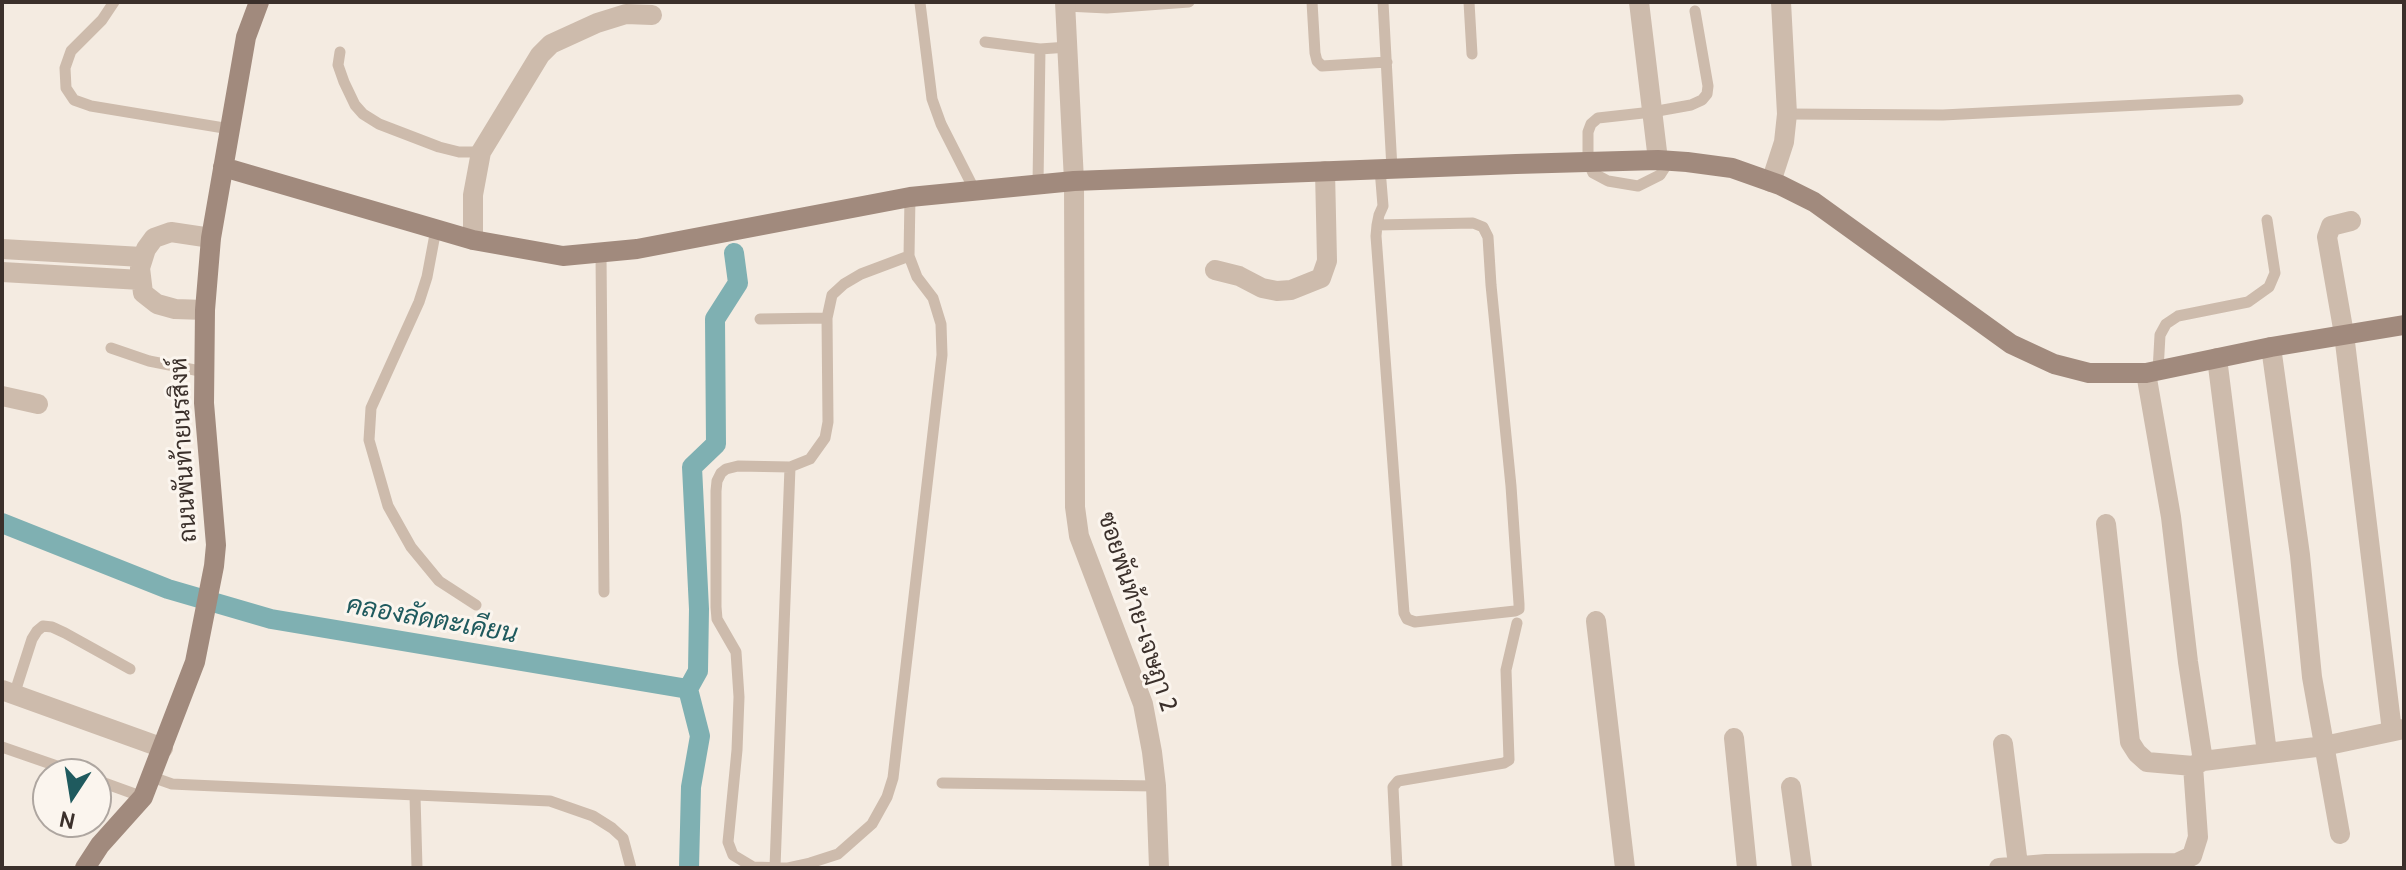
<!DOCTYPE html>
<meta charset="utf-8">
<style>
body{margin:0}
#map{position:relative;width:2406px;height:870px;overflow:hidden;background:#f4ebe1;font-family:Cabin,sans-serif}
canvas{display:block}
.frame{position:absolute;inset:0;border:4px solid #3b302b;pointer-events:none}
.north{position:absolute;left:32px;top:758px;width:80px;height:80px;box-sizing:border-box;background:#fbf5ee;border:2px solid #aea6a0;border-radius:50%;rotate:192deg;font-size:22px;font-weight:700;line-height:32px;text-align:center;color:#3b302b}
.north::after{content:'';display:block;margin:auto;width:28px;height:36px;background:#1f5a5e;clip-path:polygon(50% 0,100% 100%,50% 72%,0 100%)}
</style>
<div id="map">
<canvas width="2406" height="870"></canvas>
<div class="frame"></div>
<div class="north">N</div>
</div>
<script>
const ctx = document.querySelector('canvas').getContext('2d');
ctx.lineJoin = 'round';
const poly = rows => new Path2D(rows.map(r => 'M' + r).join(''));
function stroke(path, color, width, dash) { ctx.strokeStyle = color; ctx.lineWidth = width; ctx.lineCap = dash ? 'butt' : 'round'; ctx.setLineDash(dash || []); ctx.stroke(path); }
function label(font, color, halo, rows, align = 'center') {
  ctx.font = font + ' Cabin,Sarabun,sans-serif'; ctx.lineWidth = 6; ctx.setLineDash([]); ctx.textBaseline = 'middle'; ctx.strokeStyle = halo; ctx.fillStyle = color; for (const [text, x, y, turn = 0] of rows) {
    ctx.save(); ctx.translate(x, y); ctx.rotate((+turn || 0) * Math.PI / 180); ctx.textAlign = isNaN(turn) ? turn : align; if (halo) ctx.strokeText(text, 0, 0); ctx.fillText(text, 0, 0); ctx.restore();
  }
}
stroke(poly([
 [2,523,168,589,271,619,688,689,700,736,691,787,689,868],
 [688,689,698,671,699,609,692,467,716,444,715,319,738,283,734,253]
]), '#7fb0b2', 20);
stroke(poly([
 [114,2,102,20,71,51,65,68,66,88,74,100,91,106,230,129],
 [1312,2,1315,53,1317,61,1322,66,1387,62],
 [1383,2,1392,169],
 [1469,2,1472,54],
 [920,3,932,99,941,124,974,189],
 [1066,6,1107,8,1189,2],
 [985,42,1040,49,1068,47],
 [340,52,338,65,344,82,355,105,363,114,379,124,439,147,459,152,481,152],
 [1787,114,1943,115,2238,100],
 [1669,161,1660,175,1638,186,1608,181,1593,173,1588,162,1588,132,1591,124,1598,118,1652,112,1691,105,1702,100,1707,94,1708,86,1695,11],
 [1038,184,1040,49],
 [1377,225,1473,223,1483,227,1488,237,1491,285,1511,486,1519,604,1519,609,1515,611,1415,622,1407,619,1404,613,1376,236,1377,225,1379,215,1383,206,1380,169],
 [436,229,427,277,419,302,371,408,369,440,388,506,411,547,439,581,476,605],
 [601,254,604,592],
 [909,256,861,274,844,284,832,295,827,318,828,422,825,438,810,459,790,467,738,466,726,469,721,473,717,481,716,491,716,607,717,619,736,652,739,697,737,750,728,842,733,855,753,867,787,868,810,863,838,854,872,824,887,797,893,778,942,355,941,324,933,298,917,277,909,256,910,197],
 [760,319,827,318],
 [111,348,149,361,205,372],
 [2158,371,2160,335,2166,324,2178,316,2248,302,2269,287,2275,273,2267,220],
 [14,695,32,639,37,631,43,626,52,627,65,633,130,669],
 [2,747,80,774],
 [152,777,172,784,193,785,550,801,593,816,612,828,623,838,631,868],
 [96,780,143,797],
 [942,783,1156,786],
 [415,796,417,868],
 [775,867,790,467],
 [1397,868,1393,787,1398,781,1504,763,1509,760,1506,670,1517,623]
]), '#cdbbac', 11);
stroke(poly([
 [1065,2,1074,181,1075,507,1079,536,1143,704,1152,752,1156,786,1159,868],
 [1639,2,1658,160],
 [1771,182,1784,142,1787,114,1781,2],
 [2351,221,2331,226,2327,237,2344,334,2392,731],
 [473,240,473,195,481,152,540,55,551,44,597,23,626,14,652,15],
 [2,249,142,257],
 [1215,270,1239,276,1262,288,1277,291,1291,290,1321,278,1327,261,1325,171],
 [2,272,141,280],
 [205,310,175,309,157,304,143,293,140,268,146,249,154,238,171,232,211,238],
 [2271,347,2300,555,2312,677,2340,834],
 [2217,358,2267,753],
 [2146,373,2171,517,2188,662,2203,761],
 [2,396,38,404],
 [2106,524,2130,742,2137,753,2147,762,2193,766,2203,761,2324,746,2404,729],
 [1596,621,1625,868],
 [2,690,163,748],
 [1734,738,1747,868],
 [2003,744,2018,865],
 [1791,787,1802,868],
 [1999,868,2046,864,2177,863,2192,856,2198,837,2193,766]
]), '#cdbbac', 20);
stroke(poly([
 [223,167,473,240,563,256,637,249,910,197,1074,181,1516,164,1658,160,1687,162,1732,168,1780,185,1814,202,2011,344,2054,364,2089,373,2146,373,2271,347,2404,325],
 [85,868,100,845,143,797,195,662,214,566,216,545,204,403,205,310,211,238,246,37,259,2]
]), '#a18a7d', 20);
label('24px', '#3b302b', '#fbf5ee', [
 ["ถนนพันท้ายนรสิงห์",184,450,-93],
 ["ซอยพันท้าย-เจษฎา 2",1137,612,72]
]);
label('italic 26px', '#1f5a5e', '#fbf5ee', [
 ["คลองลัดตะเคียน",432,620,10]
]);
</script>
